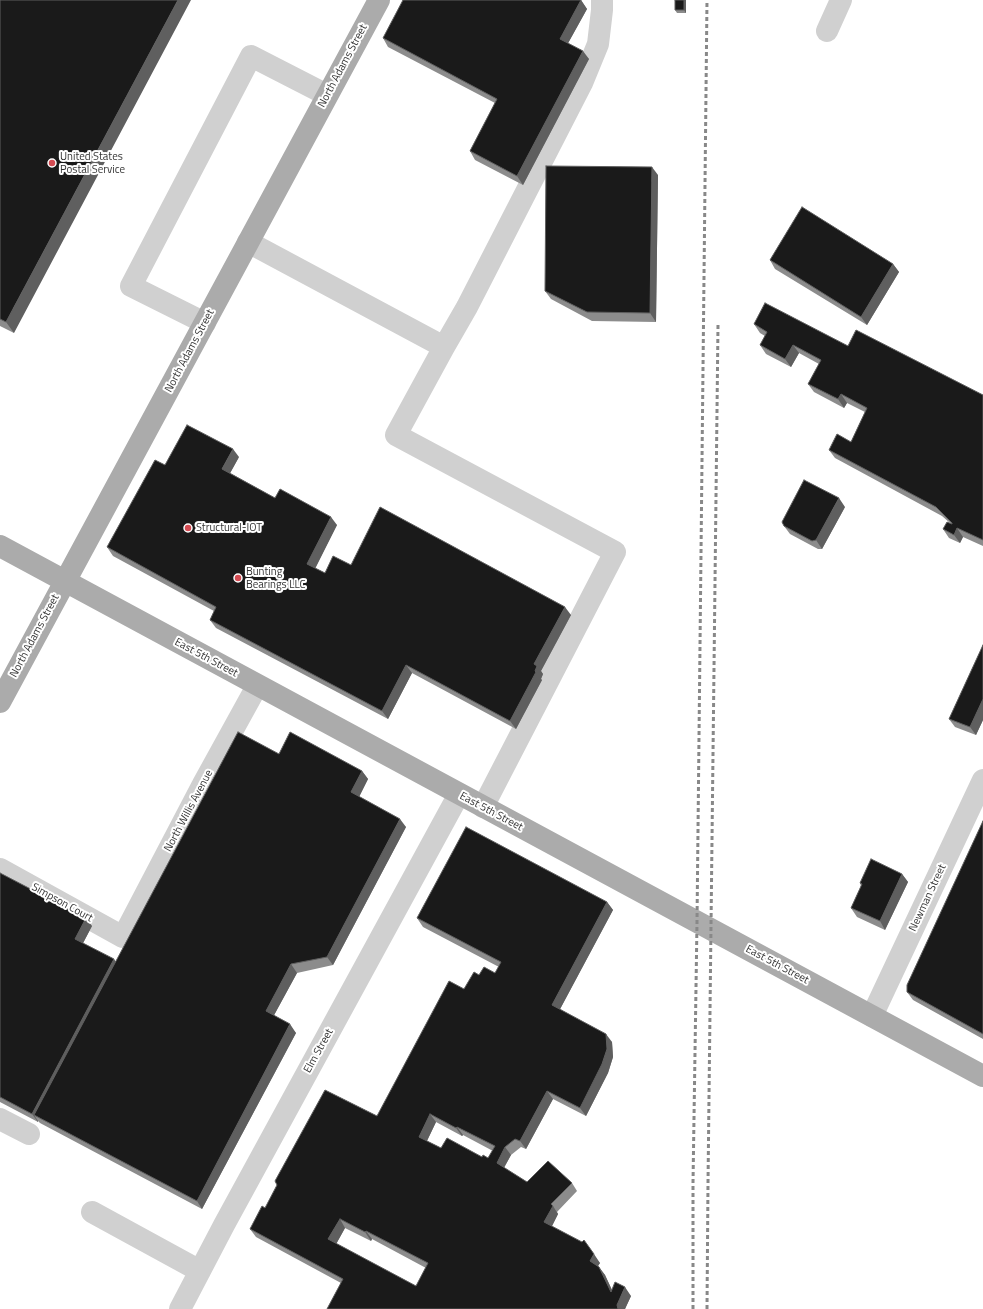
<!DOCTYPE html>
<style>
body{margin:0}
canvas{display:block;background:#fff}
</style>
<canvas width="983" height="1309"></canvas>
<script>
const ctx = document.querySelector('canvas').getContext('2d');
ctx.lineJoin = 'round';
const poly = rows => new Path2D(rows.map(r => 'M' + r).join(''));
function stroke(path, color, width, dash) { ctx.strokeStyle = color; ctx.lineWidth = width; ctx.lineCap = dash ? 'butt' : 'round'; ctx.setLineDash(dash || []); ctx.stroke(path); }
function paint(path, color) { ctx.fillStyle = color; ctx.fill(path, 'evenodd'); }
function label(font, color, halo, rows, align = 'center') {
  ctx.font = font + ' "Titillium Web",sans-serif'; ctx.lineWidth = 4; ctx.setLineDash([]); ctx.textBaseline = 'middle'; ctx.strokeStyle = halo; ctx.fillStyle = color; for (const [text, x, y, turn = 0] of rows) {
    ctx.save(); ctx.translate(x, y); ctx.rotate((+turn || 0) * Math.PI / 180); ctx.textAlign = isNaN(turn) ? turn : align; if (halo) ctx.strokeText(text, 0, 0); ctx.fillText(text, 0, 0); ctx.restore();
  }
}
stroke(poly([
 [827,31,841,0],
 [248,242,444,347,467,307,582,83,598,44,602,10,602,0],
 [205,323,131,286,251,56,327,95],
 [444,347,396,435,615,552,483,807],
 [0,869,123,937,203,784,257,686],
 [872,1016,983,780],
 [0,1119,29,1134],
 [92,1212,200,1271],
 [180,1309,224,1225,459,794]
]), '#d0d0d0', 22);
stroke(poly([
 [0,546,983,1076],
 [0,702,379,0]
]), '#ababab', 22);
stroke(poly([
 [693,1309,693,1183,697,922,707,0],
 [707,1309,708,1183,718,325]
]), '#888', 3, [4, 3]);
paint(poly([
 [0,0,14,333,0,326],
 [581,0,587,9,568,43,589,59,523,185,475,160,470,151,495,103,388,47,383,38],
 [675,0,686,0,686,13,677,13,675,10],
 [658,175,656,322,592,321,551,299,545,291],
 [770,260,893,264,899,272,867,325,775,269],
 [754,324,848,346,983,395,983,546,963,537,960,543,949,538,943,529,950,523,942,516,835,458,829,450,851,442,865,412,847,403,844,408,814,392,808,384,819,364,799,353,791,367,766,354,760,345,765,336,760,333],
 [239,457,230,473,275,498,337,525,315,568,325,573,351,565,571,615,541,671,543,674,541,679,542,680,516,729,412,673,388,719,216,628,210,620,214,611,113,556,107,547],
 [845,507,822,549,818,549,790,534,784,526],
 [983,645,983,720,976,735,955,727,949,719],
 [279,754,362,771,368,779,359,797,406,827,333,965,297,973,274,1015,296,1033,202,1209,40,1123,38,1121,38,1122,0,1102,0,873,92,926,83,943,116,962],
 [983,821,983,1039,913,1000,907,992],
 [902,874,908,882,885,930,857,917,851,908,861,886,860,883],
 [607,902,613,910,560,1009,612,1042,613,1057,608,1073,586,1116,553,1099,526,1149,521,1147,511,1155,504,1168,527,1182,572,1183,577,1191,557,1212,558,1214,552,1226,600,1263,598,1266,605,1275,612,1290,631,1296,625,1309,327,1309,341,1283,256,1237,250,1229,265,1208,377,1116,464,989,479,975,495,973,499,967,423,927,417,918],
 [436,1122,462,1136,463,1135,493,1151,488,1158,441,1148,427,1141],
 [345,1228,371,1241,372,1239,426,1268,416,1286,336,1244]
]), '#8c8c8c');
paint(poly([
 [178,0,191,0,14,333,6,322],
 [581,0,587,9,566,47,560,39],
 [684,0,686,0,686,13,684,10],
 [583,51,589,59,523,185,517,176],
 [652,167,658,175,656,322,650,313],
 [893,264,899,272,867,325,861,317],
 [793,345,799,353,791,367,785,359],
 [841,394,847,403,844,408,838,399],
 [233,449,239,457,228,477,222,469],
 [839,498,845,507,822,549,816,540],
 [331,517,337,525,313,573,307,564],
 [957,528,963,537,960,543,954,535],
 [565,607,571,615,541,671,543,674,541,679,542,680,516,729,510,721,535,671,534,664],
 [406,665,412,673,388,719,382,711],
 [983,699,983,720,976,735,970,727],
 [362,771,368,779,357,801,351,792],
 [400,819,406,827,333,965,327,957],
 [902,874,908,882,885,930,880,921],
 [607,902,613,910,558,1013,552,1005],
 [86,918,92,926,81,947,75,939],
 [114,959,120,968,34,1115,38,1121,38,1122,32,1114],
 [291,964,297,973,272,1019,266,1011],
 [290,1024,296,1033,202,1209,197,1201],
 [606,1034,612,1042,613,1057,608,1073,586,1116,580,1108],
 [547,1091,553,1099,526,1149,520,1141],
 [430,1114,436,1122,425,1145,419,1137],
 [457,1127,463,1135,462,1136,456,1128],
 [505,1147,511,1155,502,1171,497,1163],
 [553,1206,558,1214,550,1230,544,1222],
 [340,1219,345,1228,334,1248,328,1239],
 [366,1231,372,1239,371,1241,365,1232],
 [594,1254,600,1263,596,1269,590,1261],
 [599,1267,605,1275,617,1301,611,1292],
 [625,1287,631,1296,625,1309,618,1309,617,1305]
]), '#5f5f5f');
const building = poly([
 [0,0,178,0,6,322,0,319,0,0],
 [403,0,581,0,560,39,583,51,517,176,470,151,497,99,383,38,403,0],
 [675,0,684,0,684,10,675,10,675,0],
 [546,166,652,167,650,313,587,312,545,291,546,166],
 [802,207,893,264,861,317,770,260,802,207],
 [765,303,848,346,856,330,983,395,983,540,957,528,954,535,943,529,947,522,952,524,952,523,936,507,829,450,837,434,851,442,867,408,841,394,838,399,808,384,821,360,793,345,785,359,760,345,767,332,754,324,765,303],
 [187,425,233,449,222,469,275,498,280,489,331,517,307,564,325,573,333,556,351,565,380,507,565,607,534,664,537,666,535,671,536,672,510,721,406,665,382,711,210,620,216,607,107,547,155,460,165,465,187,425],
 [804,480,839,498,816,540,812,541,784,526,782,522,804,480],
 [983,645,983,699,970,727,949,719,983,645],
 [238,732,279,754,290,732,362,771,351,792,400,819,327,957,291,964,266,1011,290,1024,197,1201,34,1115,238,732],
 [983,821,983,1034,907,992,907,985,983,821],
 [466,827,607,902,552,1005,606,1034,607,1049,602,1064,580,1108,547,1091,520,1141,515,1139,505,1147,497,1163,527,1182,548,1161,572,1183,551,1204,553,1206,544,1222,582,1242,584,1240,594,1254,590,1261,599,1267,611,1292,615,1282,625,1287,617,1305,618,1309,327,1309,343,1279,250,1229,262,1206,265,1208,277,1185,275,1181,325,1090,377,1116,449,981,464,989,474,972,479,975,484,967,495,973,501,962,417,918,466,827],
 [430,1114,456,1128,457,1127,495,1146,488,1158,483,1155,482,1157,447,1138,441,1148,419,1137,430,1114],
 [340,1219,365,1232,366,1231,428,1263,416,1286,328,1239,340,1219],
 [871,859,902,874,880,921,851,908,862,884,860,883,871,859],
 [0,873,86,918,75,939,114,959,32,1114,0,1097,0,873]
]);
paint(building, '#1a1a1a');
stroke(building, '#5f5f5f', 1);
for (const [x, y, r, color] of [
 [52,163,4,"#d44b52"],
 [188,528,4,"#d44b52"],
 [238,578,4,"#d44b52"]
]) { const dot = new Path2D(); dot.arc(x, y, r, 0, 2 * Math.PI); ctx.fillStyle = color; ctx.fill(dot); stroke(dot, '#fff', 1.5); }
label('11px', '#333', '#fff', [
 ["North Adams Street",343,66,-62],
 ["North Adams Street",190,351,-62],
 ["North Adams Street",35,636,-62],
 ["East 5th Street",206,658,28],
 ["North Willis Avenue",189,811,-62],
 ["East 5th Street",491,812,28],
 ["Newman Street",928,898,-65],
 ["Simpson Court",62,903,29],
 ["East 5th Street",777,965,28],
 ["Elm Street",319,1051,-61]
]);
label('11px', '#333', '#fff', [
 ["United States",60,157],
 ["Postal Service",60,170],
 ["Structural-IOT",196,528],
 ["Bunting",246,572],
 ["Bearings LLC",246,585]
], 'left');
</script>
